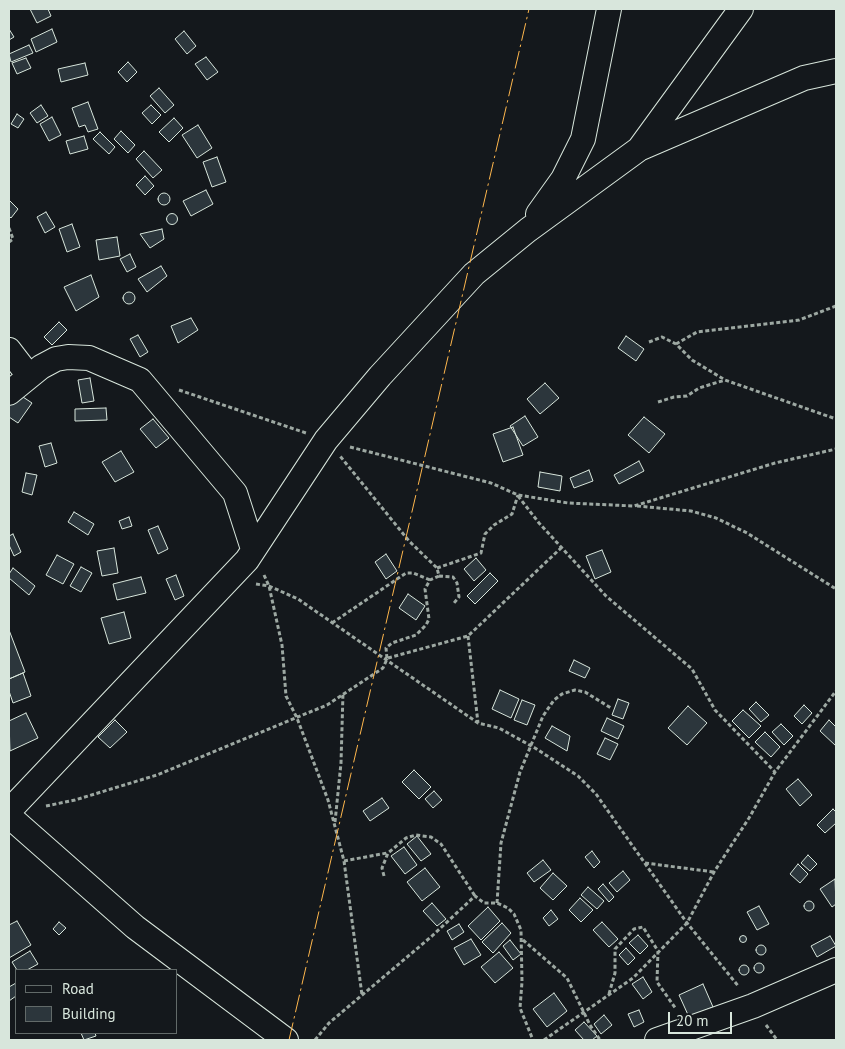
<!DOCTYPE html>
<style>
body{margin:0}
#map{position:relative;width:845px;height:1049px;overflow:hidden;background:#14181c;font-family:"PT Sans",sans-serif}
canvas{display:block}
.frame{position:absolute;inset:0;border:10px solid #d8e6dc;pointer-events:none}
.legend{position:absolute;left:15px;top:969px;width:162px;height:65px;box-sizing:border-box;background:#14181c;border:1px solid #626a69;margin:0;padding:6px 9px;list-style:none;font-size:15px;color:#d8e6dc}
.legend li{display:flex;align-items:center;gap:10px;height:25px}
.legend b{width:25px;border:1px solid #626a69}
.scale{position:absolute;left:668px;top:1012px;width:64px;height:22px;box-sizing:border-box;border:2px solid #d8e6dc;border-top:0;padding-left:6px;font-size:15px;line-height:18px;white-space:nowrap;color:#d8e6dc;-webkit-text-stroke:4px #14181c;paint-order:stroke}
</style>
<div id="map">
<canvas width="845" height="1049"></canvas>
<div class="frame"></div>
<ul class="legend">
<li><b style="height:6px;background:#14181c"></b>Road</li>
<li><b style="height:14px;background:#2c363c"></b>Building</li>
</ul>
<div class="scale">20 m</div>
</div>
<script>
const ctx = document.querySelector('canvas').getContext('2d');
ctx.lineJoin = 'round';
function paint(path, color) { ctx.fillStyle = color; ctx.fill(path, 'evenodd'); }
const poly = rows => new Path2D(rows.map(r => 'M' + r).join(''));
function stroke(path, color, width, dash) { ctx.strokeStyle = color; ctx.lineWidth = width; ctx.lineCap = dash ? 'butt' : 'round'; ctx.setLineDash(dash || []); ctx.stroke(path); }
const building = poly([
 [30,9,48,9,51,16,37,23,30,9],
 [9,29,14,37,9,40,9,29],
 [52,29,57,42,36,52,31,39,52,29],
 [184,31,196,46,187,54,175,39,184,31],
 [29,45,33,53,11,62,9,54,29,45],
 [206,57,218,72,207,80,195,64,206,57],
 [26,58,31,68,17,74,12,63,26,58],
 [128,62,137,72,127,82,118,72,128,62],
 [85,63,88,75,61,82,58,69,85,63],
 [159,88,174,105,165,113,150,96,159,88],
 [88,102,98,129,88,132,85,125,79,127,72,108,88,102],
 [41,105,48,116,37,123,30,113,41,105],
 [151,105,161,115,152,124,142,113,151,105],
 [17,114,24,119,18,128,11,124,17,114],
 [52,117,61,135,49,141,40,124,52,117],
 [174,118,183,128,169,142,159,132,174,118],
 [198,125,212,148,197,158,182,135,198,125],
 [121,131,135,145,128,153,114,139,121,131],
 [100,132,115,147,109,154,93,139,100,132],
 [84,136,88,149,70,154,66,141,84,136],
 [144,151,162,170,153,178,136,159,144,151],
 [217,157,226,182,212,187,203,162,217,157],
 [145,176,154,186,145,195,136,185,145,176],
 [206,190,213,204,191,216,183,201,206,190],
 '158 199a6 6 0 1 1 12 0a6 6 0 1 1-12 0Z',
 [9,200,18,209,11,218,9,216,9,200],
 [46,212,55,227,45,233,37,217,46,212],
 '166.5 219a5.5 5.5 0 1 1 11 0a5.5 5.5 0 1 1-11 0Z',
 [72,224,80,247,67,252,59,229,72,224],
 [162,229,164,239,150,248,140,234,162,229],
 [117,237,120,256,99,260,96,240,117,237],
 [130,254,136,267,127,272,120,259,130,254],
 [161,266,167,276,147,292,138,279,161,266],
 [91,275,99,297,76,311,64,287,91,275],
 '123 298a6 6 0 1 1 12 0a6 6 0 1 1-12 0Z',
 [191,318,198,330,178,343,171,326,191,318],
 [59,322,67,330,52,345,44,337,59,322],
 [138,335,148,352,140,357,130,339,138,335],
 [626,336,644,349,636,361,618,348,626,336],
 [90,378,94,401,82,403,78,380,90,378],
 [545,383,559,398,540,414,527,399,545,383],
 [17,393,32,403,18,423,9,417,9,404,17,393],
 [106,408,107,420,75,421,75,409,106,408],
 [525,416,538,437,523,446,510,426,525,416],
 [644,417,665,434,649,453,628,435,644,417],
 [153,419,169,438,156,448,140,429,153,419],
 [513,427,523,455,503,462,493,434,513,427],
 [51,443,57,463,45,467,39,446,51,443],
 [121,451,134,472,115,482,102,462,121,451],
 [639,461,644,471,619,484,614,475,639,461],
 [589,470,593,481,574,488,570,478,589,470],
 [540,472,562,476,560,491,538,487,540,472],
 [26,473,37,475,32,495,22,492,26,473],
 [74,512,94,524,88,535,68,522,74,512],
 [129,517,132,526,122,529,119,521,129,517],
 [158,526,168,549,158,554,148,530,158,526],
 [13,534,21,552,14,556,9,545,9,536,13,534],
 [114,548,118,573,102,576,97,551,114,548],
 [602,550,611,572,595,579,586,556,602,550],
 [386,554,397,571,386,579,375,562,386,554],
 [57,555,74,564,63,584,46,575,57,555],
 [476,558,486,570,474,581,464,569,476,558],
 [81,567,92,573,81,592,70,586,81,567],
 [13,568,35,586,29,595,9,578,9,574,13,568],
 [490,573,498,581,475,604,467,596,490,573],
 [176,575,184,596,175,600,166,579,176,575],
 [141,577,146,593,117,600,113,584,141,577],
 [408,594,425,606,416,620,399,608,408,594],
 [124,612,131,638,109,644,101,618,124,612],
 [9,630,25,672,9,679,9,630],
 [574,660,590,668,585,678,569,671,574,660],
 [23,673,31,696,13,703,9,691,9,679,23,673],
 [500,690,519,699,511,718,492,709,500,690],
 [618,699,629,703,623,719,612,715,618,699],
 [522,700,535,705,527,725,514,720,522,700],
 [756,702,769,715,761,722,749,709,756,702],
 [804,705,812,713,802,724,794,716,804,705],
 [688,706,707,723,687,745,668,728,688,706],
 [743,710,761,726,749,738,732,721,743,710],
 [26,713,38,738,10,751,9,721,26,713],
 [607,718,624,726,618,739,601,731,607,718],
 [115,720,127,732,110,748,98,737,115,720],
 [829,720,836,727,836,746,820,731,829,720],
 [781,724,793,736,784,745,772,732,781,724],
 [552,726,570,736,567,751,545,738,552,726],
 [765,732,780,747,771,757,755,742,765,732],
 [605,738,618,744,610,760,597,754,605,738],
 [414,770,431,787,419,799,402,782,414,770],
 [798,779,812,795,800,806,786,789,798,779],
 [434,791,442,800,433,808,425,799,434,791],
 [382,798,389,808,370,821,363,811,382,798],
 [833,809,836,812,836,823,825,833,817,825,833,809],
 [417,836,431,854,421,861,407,844,417,836],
 [404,847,417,865,405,874,391,856,404,847],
 [592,851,600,862,594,868,585,857,592,851],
 [808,855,817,864,810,871,801,863,808,855],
 [543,860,551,870,534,882,527,873,543,860],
 [798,864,808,874,800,883,790,874,798,864],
 [425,868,440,887,422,901,407,882,425,868],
 [623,871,630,880,617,892,609,883,623,871],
 [553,873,567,886,553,900,540,888,553,873],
 [835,879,836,904,832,907,820,889,835,879],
 [603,884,614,897,609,902,598,889,603,884],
 [588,887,604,901,597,909,581,895,588,887],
 [580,898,593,910,581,922,569,910,580,898],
 '804 906a5 5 0 1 1 10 0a5 5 0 1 1-10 0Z',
 [432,903,446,919,437,926,423,911,432,903],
 [759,906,769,924,757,930,747,912,759,906],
 [488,907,500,921,481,940,468,926,488,907],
 [551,910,558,919,549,926,543,918,551,910],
 [17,921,31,945,9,958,9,925,17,921],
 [59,922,66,928,59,935,53,929,59,922],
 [602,922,618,939,609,947,593,930,602,922],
 [502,923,511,933,493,953,482,942,502,923],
 [459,924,464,932,452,940,447,931,459,924],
 [638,935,648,946,640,954,629,943,638,935],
 '739.5 939a3.5 3.5 0 1 1 7 0a3.5 3.5 0 1 1-7 0Z',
 [830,936,836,946,817,957,811,946,830,936],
 [471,939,481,955,464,965,454,948,471,939],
 [510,940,521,954,513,960,503,946,510,940],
 '756 950a5 5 0 1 1 10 0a5 5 0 1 1-10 0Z',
 [626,948,635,958,628,965,619,955,626,948],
 [30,951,38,964,27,970,17,970,12,962,30,951],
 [499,952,513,968,495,983,481,967,499,952],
 '754 968a5 5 0 1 1 10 0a5 5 0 1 1-10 0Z',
 '739 970a5 5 0 1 1 10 0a5 5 0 1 1-10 0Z',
 [643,977,652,992,643,999,632,984,643,977],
 [16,983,16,996,9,1001,9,987,16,983],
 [703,984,713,1007,689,1017,679,995,703,984],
 [554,993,567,1011,547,1027,533,1009,554,993],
 [639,1010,644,1022,634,1027,628,1014,639,1010],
 [604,1015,612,1025,601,1034,594,1024,604,1015],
 [584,1022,597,1036,592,1040,584,1040,575,1030,584,1022],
 [81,1033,95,1033,96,1036,84,1040,81,1033]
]);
paint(building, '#2c363c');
stroke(building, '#d8e6dc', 1);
const minor = poly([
 [641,148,804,78,836,71],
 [538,214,563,179,583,139,609,9],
 [9,350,29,376],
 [9,393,41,367,56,359,68,357,89,358,140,380,235,493,253,549],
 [9,811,247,560,326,440,380,376,474,274,528,230,639,149,741,9],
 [9,816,135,927,286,1040],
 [657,1040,753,1006,836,970]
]);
stroke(minor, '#d8e6dc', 26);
stroke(poly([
 [9,228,13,239,9,242],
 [649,342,662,337,676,344,692,360,725,380,836,419],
 [676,344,697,332,799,320,836,306],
 [179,390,306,433],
 [658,402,674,397,687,396,699,388,725,380],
 [350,447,491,483,518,495,568,503,634,506,775,463,836,449],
 [518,496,539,523,606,596,692,669,715,710,775,772],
 [637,506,691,511,716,518,747,533,836,589],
 [437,568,481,553,485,534,494,525,512,514,518,495],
 [264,575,269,586,282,645,286,696,297,718,328,800,344,861,362,995],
 [439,576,453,577,457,583,459,597,454,603],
 [256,584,269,586,298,599,478,723,499,728,535,748,578,776,596,794,687,923,739,987],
 [332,623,406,573,413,573,430,580],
 [468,636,478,723],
 [388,658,468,636,562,547],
 [46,806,75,800,157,775,327,705,383,668,387,659,386,648,392,643,416,635,426,625,429,619,425,589,430,580,439,576,437,568,409,541,340,456],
 [335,822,341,763,343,693],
 [344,861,387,853],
 [645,863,714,872],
 [384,876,382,868,388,853,406,838,416,835,431,837,441,844,475,896],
 [497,903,501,843,520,772,543,716,554,700,562,694,575,690,585,692,611,708],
 [523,940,567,978,590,1025,600,1040],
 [609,994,615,973,615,949,634,929,643,927,658,951,657,982,676,1009],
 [766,1025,777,1040],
 [315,1040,329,1023,432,936,475,896,484,903,497,903,508,908,514,914,521,930,522,982,520,1008,533,1040],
 [544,1040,633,978,687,923,714,872,749,818,775,772,836,691]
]), '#9da8a2', 3, [4, 2.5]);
stroke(minor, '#14181c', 24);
stroke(poly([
 [289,1040,529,9]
]), '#ffb74d', 1, [18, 4, 2.5, 4]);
</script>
